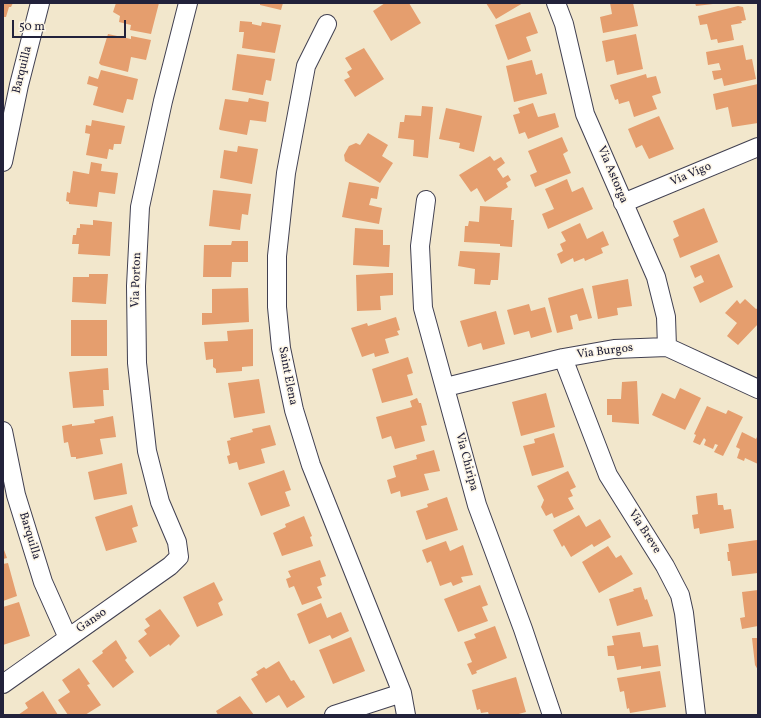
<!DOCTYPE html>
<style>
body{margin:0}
#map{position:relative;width:761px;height:718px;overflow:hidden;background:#f2e7cc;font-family:Vollkorn,serif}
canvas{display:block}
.frame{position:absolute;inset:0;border:4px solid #22223b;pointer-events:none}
.scale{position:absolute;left:12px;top:20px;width:114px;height:18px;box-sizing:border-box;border:2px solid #22223b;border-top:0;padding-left:5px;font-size:12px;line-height:14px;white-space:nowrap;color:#22223b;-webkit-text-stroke:3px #fcf5e5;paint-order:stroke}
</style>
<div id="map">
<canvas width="761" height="718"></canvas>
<div class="frame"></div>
<div class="scale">50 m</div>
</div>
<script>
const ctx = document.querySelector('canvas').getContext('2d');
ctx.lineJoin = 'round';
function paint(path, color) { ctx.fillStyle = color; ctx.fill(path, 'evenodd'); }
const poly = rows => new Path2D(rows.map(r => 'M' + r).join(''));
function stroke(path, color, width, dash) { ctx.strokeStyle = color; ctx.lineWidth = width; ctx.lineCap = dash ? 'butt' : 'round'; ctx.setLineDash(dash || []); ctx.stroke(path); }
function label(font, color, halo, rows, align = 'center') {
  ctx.font = font + ' Vollkorn,serif'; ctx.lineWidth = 3; ctx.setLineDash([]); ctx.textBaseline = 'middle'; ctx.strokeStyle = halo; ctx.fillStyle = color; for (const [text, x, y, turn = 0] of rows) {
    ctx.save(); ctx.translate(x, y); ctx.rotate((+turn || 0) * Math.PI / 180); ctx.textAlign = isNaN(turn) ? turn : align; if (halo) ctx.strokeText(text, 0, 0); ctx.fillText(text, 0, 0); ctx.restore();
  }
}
paint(poly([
 [3,3,13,3,11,7,9,7,6,17,3,17],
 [116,3,159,3,151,34,130,30,131,25,119,22,120,16,113,12],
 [260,3,283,3,281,10,260,5],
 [385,3,409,3,421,23,391,41,373,11],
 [486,3,523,3,496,19],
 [610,3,633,3,638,26,603,33,600,17,612,14],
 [695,3,713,3,713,4,696,6],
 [738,6,743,7,746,20,741,21,742,23,731,25,734,40,718,43,717,39,711,40,707,24,700,25,698,16],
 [530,12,538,33,526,37,531,51,508,60,495,25],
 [240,21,252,22,252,24,261,26,262,22,281,25,275,53,242,48,244,32,239,32],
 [108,34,131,39,131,36,151,40,146,60,131,57,128,72,101,65,99,63],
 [636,34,643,69,617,75,614,60,606,62,602,41],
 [743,45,746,60,752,59,756,79,724,86,722,78,714,80,712,71,721,70,719,63,708,65,706,52],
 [364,48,384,79,355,97,344,80,350,77,347,72,352,69,345,58],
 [237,54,275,59,271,81,266,80,263,95,232,90],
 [532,60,536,75,542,73,547,94,514,102,506,66],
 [101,70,138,79,133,100,127,99,123,113,93,105,98,87,87,84,89,76,98,79],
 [646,74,647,78,656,76,661,93,652,96,657,109,634,117,629,101,619,104,618,99,615,100,610,85],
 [758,84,758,123,732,127,728,107,716,110,713,94],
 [249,98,269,102,266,122,250,120,247,135,220,130,219,129,225,99,248,102],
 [533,103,538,117,555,113,559,127,528,139,525,132,519,134,513,115,520,113,518,108],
 [422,106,433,107,428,158,413,156,414,140,398,138,400,122,404,122,405,115,421,116],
 [446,108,482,116,474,152,459,148,460,143,439,139],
 [659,116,674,149,649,159,642,145,636,148,628,129],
 [92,120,125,126,121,144,114,144,113,150,109,149,107,159,86,155,90,134,85,133,86,125,91,126],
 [368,133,388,145,382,156,393,163,380,183,345,161,344,155,349,146,356,143,360,145],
 [562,137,568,151,563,154,571,173,535,187,530,175,537,172,528,151],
 [238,146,258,149,252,184,220,178,224,150,237,152],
 [490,156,494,161,501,157,505,163,497,169,503,178,508,175,511,180,506,183,508,187,485,202,477,188,471,192,459,175],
 [91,162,102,164,101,171,118,173,115,194,99,192,97,207,69,204,69,202,66,201,67,192,70,193,73,171,89,174],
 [567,179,572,192,583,187,593,209,548,229,542,214,554,209,545,189],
 [349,182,379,187,377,199,371,198,369,205,382,208,379,224,342,217],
 [213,190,251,194,248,215,242,214,240,230,209,226],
 [480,206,512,208,511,220,514,220,512,247,500,246,500,244,464,242,465,226,468,226,469,221,479,222],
 [704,208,718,242,680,258,673,239,679,236,673,221],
 [93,220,112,222,110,256,78,254,79,244,72,244,73,235,76,235,77,228,80,228,80,224,93,225],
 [580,223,587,239,603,231,609,245,601,248,603,253,585,261,584,258,574,262,573,258,561,264,557,254,563,251,560,244,566,241,561,232],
 [355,228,383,230,383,245,390,245,389,267,353,265],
 [232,241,248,241,248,262,232,262,231,277,203,277,204,245,231,245],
 [460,251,500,253,498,280,491,280,490,285,474,284,475,269,458,266],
 [719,254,733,287,700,303,693,287,704,282,701,275,695,278,690,266],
 [388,273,393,273,393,295,380,296,381,310,357,311,356,275],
 [89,274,108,274,106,304,72,302,73,277,89,277],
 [628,279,632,306,617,308,618,315,598,319,592,286],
 [248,288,249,322,202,325,202,313,212,313,212,289],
 [583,288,592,318,579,321,577,314,570,316,573,329,557,333,548,298],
 [745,299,756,309,758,308,758,324,738,345,727,336,737,323,725,313,737,300,740,304],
 [529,304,531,311,545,307,552,332,531,338,529,331,514,335,507,310],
 [496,311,505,344,483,350,481,343,468,347,460,321],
 [396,317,400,330,397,331,399,335,385,339,389,353,375,357,374,353,362,357,351,328,367,323,368,326],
 [71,320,107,320,107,356,71,356],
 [253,329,253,366,242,367,242,371,216,373,216,369,213,367,213,359,206,360,204,342,228,341,227,331],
 [408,357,413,373,407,375,413,395,382,403,372,369],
 [108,368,109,390,103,390,104,406,73,408,69,372],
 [259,379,265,413,234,418,228,383],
 [637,381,639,424,612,422,612,415,607,415,607,399,621,399,622,382],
 [680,388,701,398,685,430,652,415,662,393,675,399],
 [546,393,555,427,521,436,512,402],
 [417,398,419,403,421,403,427,425,421,426,425,441,395,449,391,436,382,439,376,417,412,407,410,401],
 [707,406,726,414,728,410,743,417,723,456,714,452,718,445,715,444,713,449,704,445,706,440,704,438,700,445,693,442,696,435,694,434],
 [113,416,116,437,100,439,103,454,76,459,76,457,71,457,68,442,64,443,62,426,72,424,72,426,95,423,94,420],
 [270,425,276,445,261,449,265,463,239,470,237,462,229,464,227,456,230,455,227,441,231,440,230,438,253,432,252,429],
 [742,432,756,439,758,435,758,464,745,458,744,461,737,458,740,449,736,447],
 [554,433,564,467,532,476,523,446,535,443,534,439],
 [434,450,440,471,424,474,429,490,401,497,400,491,391,494,387,480,396,477,393,466,417,459,416,455],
 [122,463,127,494,94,500,88,472],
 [284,470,291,490,285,492,290,506,261,516,248,483],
 [568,471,576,487,570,490,573,496,568,498,574,509,554,518,552,513,546,516,541,507,544,500,537,486],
 [717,493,718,505,723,505,724,510,731,509,734,528,700,534,699,528,694,529,692,515,698,514,696,496],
 [447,497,458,530,426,540,416,511,428,507,427,504],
 [132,505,138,526,132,528,137,542,106,551,95,517],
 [579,515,586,527,600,519,611,537,594,547,592,544,571,557,564,545,562,547,553,530],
 [304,516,312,536,310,537,313,546,282,556,273,533,286,527,285,524],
 [757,540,758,573,732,576,730,561,728,561,727,552,729,552,728,544],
 [446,541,450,551,463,545,473,575,461,577,463,582,453,586,451,582,440,586,431,561,427,563,422,550],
 [608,546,616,558,621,555,633,574,599,593,582,562],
 [3,547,7,558,3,559],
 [320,560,326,576,320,578,322,585,317,587,322,598,302,605,294,586,289,588,286,579,291,577,288,571],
 [8,563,17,596,3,601,3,564],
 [214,582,223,600,218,603,223,615,197,627,183,597],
 [480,585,488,605,482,607,488,621,458,632,444,599],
 [641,587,645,600,647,599,653,616,617,626,609,599,634,591,633,589],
 [758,590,758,626,742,629,740,618,745,617,742,592],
 [19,602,30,636,3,645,3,607],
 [321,603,327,618,341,612,349,631,332,639,330,635,309,644,297,614],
 [160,609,180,636,170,646,169,644,150,657,138,641,147,634,144,630,150,626,145,619],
 [495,626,507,658,476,671,477,673,472,675,467,664,472,662,464,642,476,638,474,634],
 [640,632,643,647,658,645,661,666,641,669,641,666,617,670,614,656,608,656,607,646,614,645,612,636],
 [351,637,365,671,333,684,319,650],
 [752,638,758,638,758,670,755,665],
 [116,640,127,658,125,660,134,672,113,688,92,661,103,653,102,651],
 [279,661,291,681,294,680,305,697,287,708,279,695,266,703,251,679,258,675,256,672,264,667,266,669],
 [79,668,90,684,87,685,101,705,85,715,68,715,58,700,70,692,62,680],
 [660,671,666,707,630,713,629,708,627,709,624,691,620,692,617,678],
 [516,677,526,712,515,715,489,715,488,712,481,713,480,709,477,710,472,690],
 [43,691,58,715,18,715,28,708,25,703],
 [240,696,254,715,218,715,216,711]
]), '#e59e6e');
const minor = poly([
 [556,3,564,24,585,114,656,277,666,317,667,347],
 [327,24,306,66,286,173,277,256,277,307,281,348,294,410,311,465,402,693,406,715],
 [3,162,19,85,40,3],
 [426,200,420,246,423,308,477,505,523,629,552,715],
 [623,203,758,147],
 [563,358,608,475,665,566,680,595,684,613,696,715],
 [446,387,563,358,614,349,667,347,758,389],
 [3,431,16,495,43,582,68,638],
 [3,684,170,566,179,557,177,542,160,502,147,451,137,363,136,286,140,207,163,101,188,3],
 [334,715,402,693]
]);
stroke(minor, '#414051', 20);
stroke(minor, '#fff', 18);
label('12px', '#22223b', '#fcf5e5', [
 ["Barquilla",23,70,-76],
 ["Via Astorga",612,175,67],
 ["Via Vigo",691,175,-23],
 ["Via Porton",137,280,-88],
 ["Via Burgos",605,352,-7],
 ["Saint Elena",287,376,79],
 ["Via Chiripa",466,462,75],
 ["Via Breve",644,532,57],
 ["Barquilla",29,536,73],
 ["Ganso",92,621,-35]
]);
</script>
